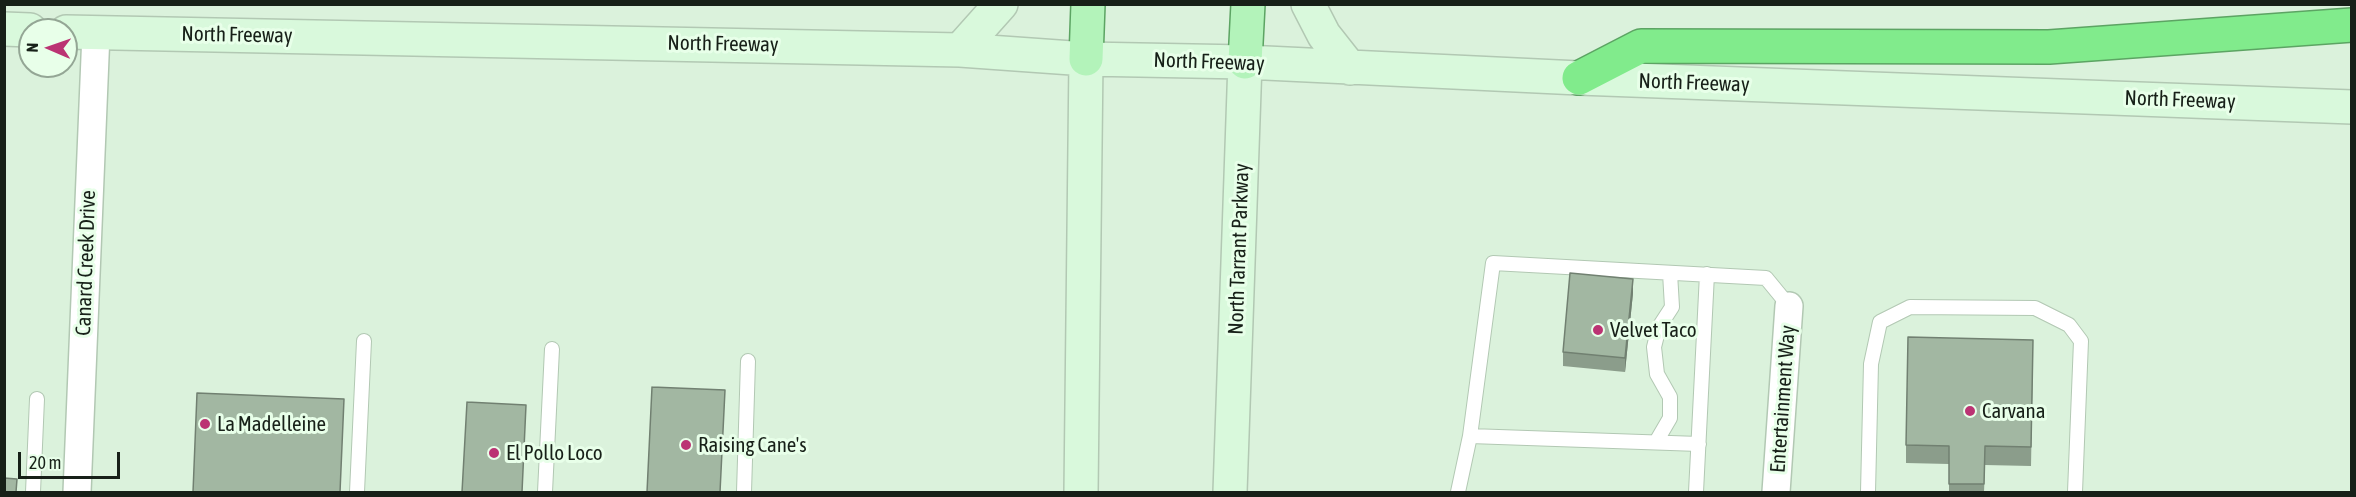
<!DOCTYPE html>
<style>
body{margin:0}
#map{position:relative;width:2356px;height:497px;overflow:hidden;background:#dbf2dc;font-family:"Asap Condensed",sans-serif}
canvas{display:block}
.frame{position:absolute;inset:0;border:6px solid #172018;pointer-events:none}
.north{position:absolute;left:18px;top:18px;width:60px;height:60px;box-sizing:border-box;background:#e8ffe9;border:2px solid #94a695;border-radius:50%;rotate:272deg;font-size:16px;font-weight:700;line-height:24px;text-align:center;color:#172018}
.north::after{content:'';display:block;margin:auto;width:21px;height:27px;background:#bb3373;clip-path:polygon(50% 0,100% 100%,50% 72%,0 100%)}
.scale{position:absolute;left:18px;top:452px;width:102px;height:27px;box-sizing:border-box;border:3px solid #172018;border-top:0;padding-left:8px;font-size:18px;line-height:21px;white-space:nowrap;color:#172018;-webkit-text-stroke:4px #e8ffe9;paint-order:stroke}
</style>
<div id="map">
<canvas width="2356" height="497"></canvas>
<div class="frame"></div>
<div class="north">N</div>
<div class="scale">20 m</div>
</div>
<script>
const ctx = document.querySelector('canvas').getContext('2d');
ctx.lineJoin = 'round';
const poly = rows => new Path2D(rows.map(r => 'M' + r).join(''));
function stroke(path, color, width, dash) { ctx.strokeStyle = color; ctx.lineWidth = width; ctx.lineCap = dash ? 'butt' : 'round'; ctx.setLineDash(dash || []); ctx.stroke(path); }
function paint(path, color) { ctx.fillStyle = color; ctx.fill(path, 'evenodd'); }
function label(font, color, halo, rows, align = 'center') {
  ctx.font = font + ' "Asap Condensed",sans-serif'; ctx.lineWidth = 6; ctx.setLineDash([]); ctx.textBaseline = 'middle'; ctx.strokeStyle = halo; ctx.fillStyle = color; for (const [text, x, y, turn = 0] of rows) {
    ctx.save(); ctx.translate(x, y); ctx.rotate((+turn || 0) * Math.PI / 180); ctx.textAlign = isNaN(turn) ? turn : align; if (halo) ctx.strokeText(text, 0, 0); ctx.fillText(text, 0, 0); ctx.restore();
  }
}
const lane = poly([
 [1470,436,1699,444],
 [1656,442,1670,418,1670,397,1657,374,1654,347,1659,327,1672,307,1670,273],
 [33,492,37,399],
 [357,492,364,341],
 [545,492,552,349],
 [744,492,748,361],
 [1458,492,1470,436,1493,263,1766,278,1789,306],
 [1696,492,1707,274],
 [1868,492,1871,364,1880,322,1910,307,2035,308,2069,325,2081,341,2075,492]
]);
const street = poly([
 [77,492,96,33],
 [1776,492,1789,306]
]);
const secondary = poly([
 [1308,4,1324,35,1350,68],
 [4,29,30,30],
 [66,32,960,50,1086,59,1245,62,1579,78,2352,107],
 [960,50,1001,4],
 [1081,492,1086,59],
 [1230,492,1245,62]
]);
const primary = poly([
 [1086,59,1088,4],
 [1245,62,1248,4]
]);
const highway = poly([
 [1579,78,1641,46,2049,47,2352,25]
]);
stroke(lane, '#b2c8b3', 16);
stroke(street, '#b2c8b3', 30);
stroke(secondary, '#b2c8b3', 36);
stroke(primary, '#5ca463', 36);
stroke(highway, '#5ca463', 36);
stroke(lane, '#fff', 14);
stroke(street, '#fff', 27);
stroke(secondary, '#d9f9dc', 33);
stroke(primary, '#b3f3ba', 33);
stroke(highway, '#81eb8c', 33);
paint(poly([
 [1633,293,1625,372,1563,366,1563,352],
 [2033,359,2031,466,1985,465,1984,492,1949,492,1949,464,1906,463,1906,445]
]), '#8b9d8b');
paint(poly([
 [1633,279,1633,293,1625,372,1625,358]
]), '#718071');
const building = poly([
 [1570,273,1633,279,1625,358,1563,352,1570,273],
 [1908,337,2033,340,2031,447,1985,446,1984,484,1949,484,1949,446,1906,445,1908,337],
 [652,387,725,390,720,492,647,492,652,387],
 [197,393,344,399,340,492,193,492,197,393],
 [467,402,526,405,522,492,462,492,467,402],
 [4,478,17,479,16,492,4,492,4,478]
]);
paint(building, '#a2b7a2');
stroke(building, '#718071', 1.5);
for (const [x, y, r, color] of [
 [1598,330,6,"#bb3373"],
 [1970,411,6,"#bb3373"],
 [205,424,6,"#bb3373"],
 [686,445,6,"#bb3373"],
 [494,453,6,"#bb3373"]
]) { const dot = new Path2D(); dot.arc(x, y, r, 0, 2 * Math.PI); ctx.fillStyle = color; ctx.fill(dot); stroke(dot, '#e8ffe9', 2); }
label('21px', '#172018', '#e8ffe9', [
 ["North Freeway",237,35,1],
 ["North Freeway",723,44,1],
 ["North Freeway",1209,62,2],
 ["North Freeway",1694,83,2],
 ["North Freeway",2180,100,2],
 ["North Tarrant Parkway",1239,249,-88],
 ["Canard Creek Drive",86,263,-88],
 ["Entertainment Way",1783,399,-86]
]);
label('21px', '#172018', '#e8ffe9', [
 ["Velvet Taco",1610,330],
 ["Carvana",1982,411],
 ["La Madelleine",217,424],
 ["Raising Cane's",698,445],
 ["El Pollo Loco",506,453]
], 'left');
</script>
